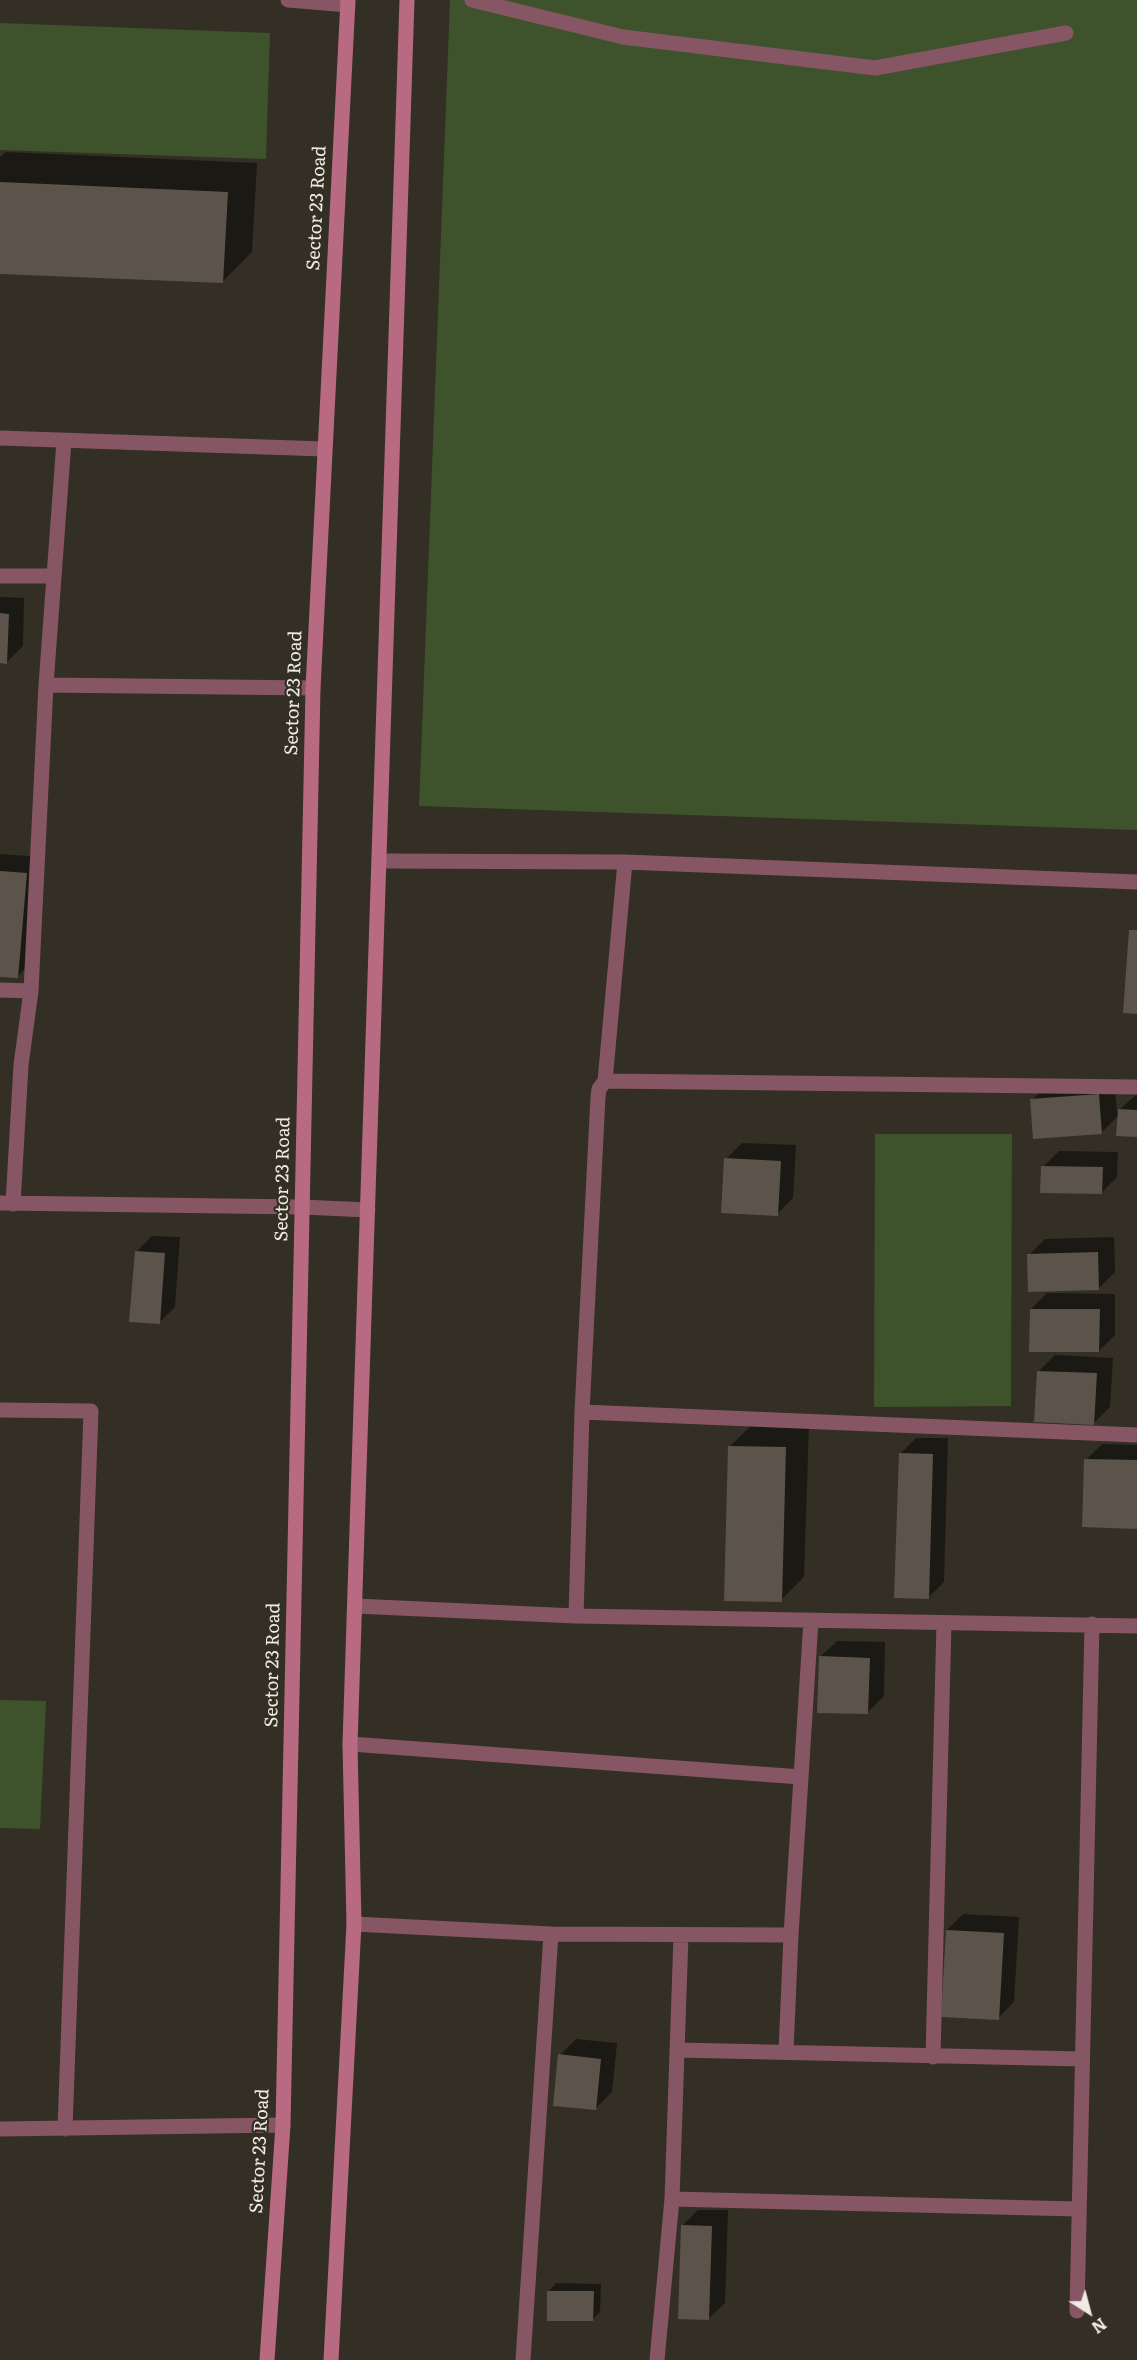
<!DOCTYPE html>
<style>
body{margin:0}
#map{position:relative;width:1137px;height:2360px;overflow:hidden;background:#332f24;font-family:Literata,serif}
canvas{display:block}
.north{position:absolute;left:1059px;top:2282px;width:60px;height:60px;-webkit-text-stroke:4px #332f24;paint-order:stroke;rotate:144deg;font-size:16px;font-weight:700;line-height:24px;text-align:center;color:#eeebe4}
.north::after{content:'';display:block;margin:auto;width:21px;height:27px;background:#eeebe4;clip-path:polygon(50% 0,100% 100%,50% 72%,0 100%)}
</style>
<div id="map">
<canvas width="1137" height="2360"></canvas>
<div class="north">N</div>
</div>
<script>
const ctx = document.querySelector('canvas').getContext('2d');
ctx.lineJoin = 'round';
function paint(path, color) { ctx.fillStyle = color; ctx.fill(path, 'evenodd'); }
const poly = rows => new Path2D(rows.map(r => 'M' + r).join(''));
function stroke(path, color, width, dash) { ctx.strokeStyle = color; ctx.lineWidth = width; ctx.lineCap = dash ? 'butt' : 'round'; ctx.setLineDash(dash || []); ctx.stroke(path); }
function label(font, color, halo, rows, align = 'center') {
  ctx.font = font + ' Literata,serif'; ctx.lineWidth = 4.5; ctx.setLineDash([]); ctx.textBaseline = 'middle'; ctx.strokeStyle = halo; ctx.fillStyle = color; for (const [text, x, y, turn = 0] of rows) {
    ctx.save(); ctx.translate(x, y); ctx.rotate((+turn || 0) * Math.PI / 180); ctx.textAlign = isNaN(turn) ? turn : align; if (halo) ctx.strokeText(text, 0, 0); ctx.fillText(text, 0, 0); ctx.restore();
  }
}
paint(poly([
 [450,0,1137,0,1137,830,419,806],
 [0,23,270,33,266,159,0,150],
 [875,1134,1012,1134,1011,1406,874,1407],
 [0,1700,46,1701,40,1829,0,1828]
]), '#3e532b');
paint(poly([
 [6,152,257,163,252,252,222,282,0,272,0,157],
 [0,597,24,598,23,646,7,662,0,662],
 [0,854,42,857,33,960,17,977,0,975],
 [1114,1079,1117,1112,1137,1094,1137,1135,1119,1115,1101,1133,1032,1100,1048,1084],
 [742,1143,796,1145,793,1198,777,1214,726,1159],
 [1059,1151,1118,1152,1117,1177,1101,1193,1043,1167],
 [152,1236,180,1237,175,1307,159,1323,136,1252],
 [1114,1237,1115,1272,1099,1288,1029,1255,1045,1239],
 [1047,1293,1115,1294,1115,1335,1099,1351,1031,1309],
 [1055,1355,1113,1358,1110,1407,1094,1423,1039,1371],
 [753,1424,809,1424,804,1577,781,1600,729,1447],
 [916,1438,948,1438,944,1582,928,1598,900,1454],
 [1102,1444,1137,1445,1137,1527,1086,1460],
 [837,1641,885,1642,884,1696,868,1712,820,1657],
 [963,1914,1019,1917,1014,2002,998,2018,947,1930],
 [576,2039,617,2043,612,2092,596,2108,560,2055],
 [698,2210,728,2210,725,2303,708,2319,682,2226],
 [556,2283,601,2284,600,2312,592,2320,549,2291]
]), '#0007');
paint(poly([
 [0,182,228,192,223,283,0,274],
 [0,613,9,614,7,664,0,663],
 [0,871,27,873,18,978,0,977],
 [1129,930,1137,930,1137,1014,1123,1013],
 [1099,1094,1102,1134,1033,1139,1030,1099],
 [1118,1109,1137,1110,1137,1137,1116,1136],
 [724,1158,781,1161,778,1216,721,1213],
 [1041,1166,1103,1167,1102,1194,1040,1193],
 [135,1251,165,1253,160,1324,129,1322],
 [1098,1252,1099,1290,1028,1292,1027,1254],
 [1030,1309,1100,1309,1099,1352,1029,1352],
 [1037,1371,1097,1373,1094,1425,1034,1422],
 [728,1446,786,1447,782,1602,724,1601],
 [899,1453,933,1454,929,1599,894,1598],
 [1084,1459,1137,1460,1137,1529,1082,1527],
 [819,1656,870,1658,868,1714,817,1713],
 [946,1930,1004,1933,999,2020,941,2017],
 [558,2054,601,2059,596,2110,553,2106],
 [681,2225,712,2226,709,2320,678,2319],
 [547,2291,594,2291,593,2321,547,2321]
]), '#5c544a');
stroke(poly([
 [472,0,623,37,875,68,1066,33],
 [379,861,625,862,1137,882],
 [605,1081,1137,1087],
 [582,1412,1137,1435],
 [355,1606,576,1616,1137,1626],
 [576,1616,582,1412,598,1097,599,1089,605,1081,625,862],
 [350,1744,801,1777],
 [354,1924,551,1934,791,1935],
 [678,2050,1081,2059],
 [786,2051,791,1935,811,1620],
 [933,2057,944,1623],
 [672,2199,1077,2209],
 [1077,2311,1092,1624],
 [523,2360,551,1934],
 [657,2360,672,2199,681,1936]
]), '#875665', 15);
stroke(poly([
 [288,0,348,5],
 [0,438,324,449],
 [0,576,54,576],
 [46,685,313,688],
 [0,990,31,991],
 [0,1203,302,1207,368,1210],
 [13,1204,21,1065,31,991,46,685,64,441],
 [0,1410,91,1411,65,2129],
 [0,2129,283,2125]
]), '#875665', 15);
stroke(poly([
 [267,2360,283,2125,313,688,348,0],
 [331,2360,354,1924,350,1744,407,0]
]), '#b86a83', 15);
label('18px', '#eeebe4', '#332f24', [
 ["Sector 23 Road",317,208,-87],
 ["Sector 23 Road",294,693,-88],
 ["Sector 23 Road",283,1179,-89],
 ["Sector 23 Road",273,1665,-89],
 ["Sector 23 Road",260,2151,-87]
]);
</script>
